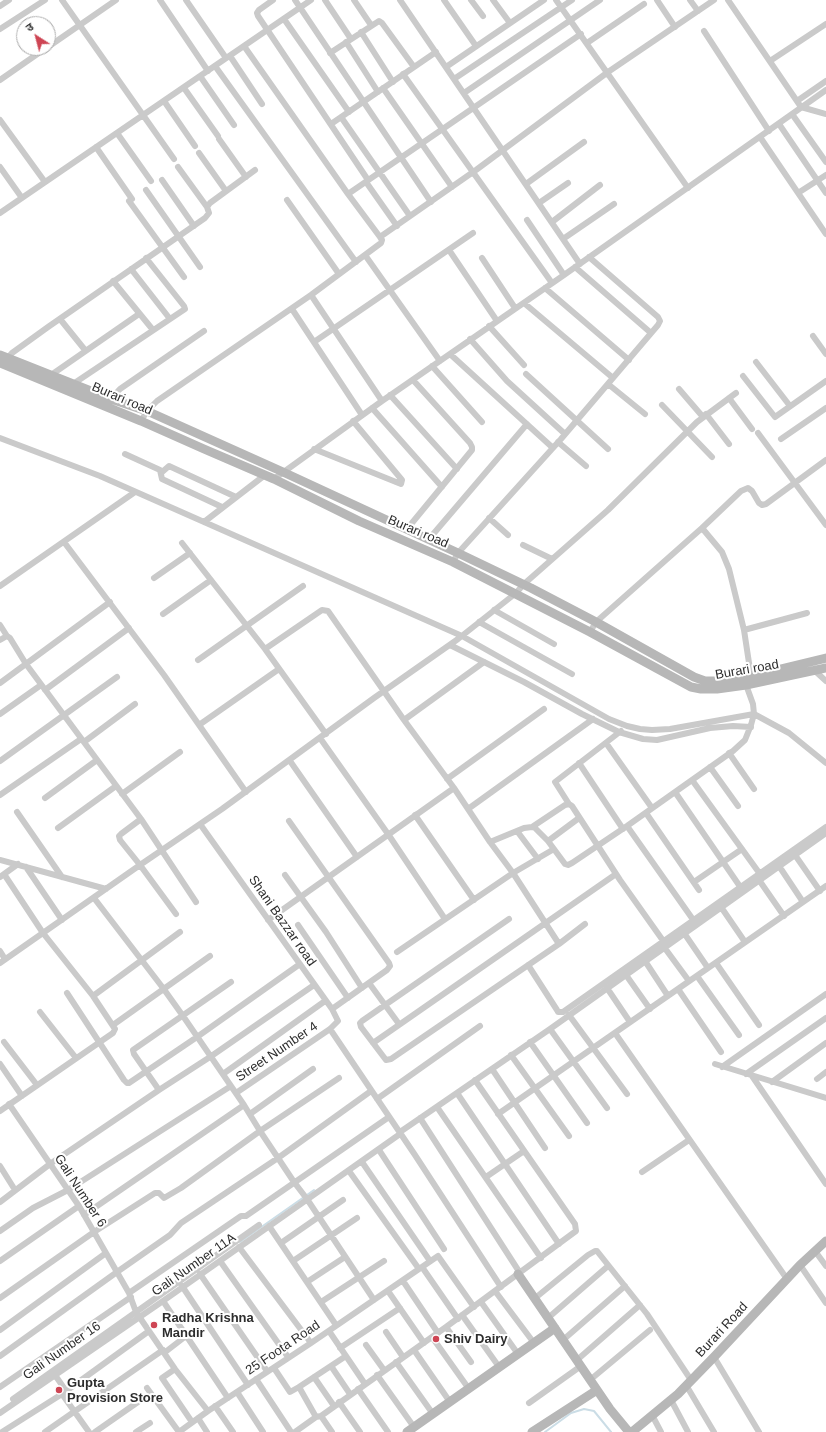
<!DOCTYPE html>
<meta charset="utf-8">
<style>
body{margin:0}
#map{position:relative;width:826px;height:1432px;overflow:hidden;background:#fff;font-family:Helvetica,"Noto Sans Devanagari",sans-serif}
canvas{display:block}
.north{position:absolute;left:16px;top:16px;width:40px;height:40px;box-sizing:border-box;background:#fff;border:1px solid #ababab;border-radius:50%;rotate:324deg;font-size:11px;font-weight:700;line-height:16px;text-align:center;color:#2d2d2d}
.north::after{content:'';display:block;margin:auto;width:14px;height:18px;background:#ce4554;clip-path:polygon(50% 0,100% 100%,50% 72%,0 100%)}
</style>
<div id="map">
<canvas width="826" height="1432"></canvas>
<div class="north">उ</div>
</div>
<script>
const ctx = document.querySelector('canvas').getContext('2d');
ctx.lineJoin = 'round';
const poly = rows => new Path2D(rows.map(r => 'M' + r).join(''));
function stroke(path, color, width, dash) { ctx.strokeStyle = color; ctx.lineWidth = width; ctx.lineCap = dash ? 'butt' : 'round'; ctx.setLineDash(dash || []); ctx.stroke(path); }
function label(font, color, halo, rows, align = 'center') {
  ctx.font = font + ' Helvetica,sans-serif'; ctx.lineWidth = 4; ctx.setLineDash([]); ctx.textBaseline = 'middle'; ctx.strokeStyle = halo; ctx.fillStyle = color; for (const [text, x, y, turn = 0] of rows) {
    ctx.save(); ctx.translate(x, y); ctx.rotate((+turn || 0) * Math.PI / 180); ctx.textAlign = isNaN(turn) ? turn : align; if (halo) ctx.strokeText(text, 0, 0); ctx.fillText(text, 0, 0); ctx.restore();
  }
}
stroke(poly([
 [240,1242,314,1190],
 [545,1432,571,1413,584,1409,594,1411,611,1432]
]), '#cbdde6', 2);
stroke(poly([
 [62,0,174,159],
 [160,0,208,71],
 [186,0,226,58],
 [273,0,259,10,257,13,258,16,368,180],
 [295,0,431,202],
 [325,0,351,39],
 [354,0,371,25],
 [400,0,580,264],
 [444,0,476,46],
 [471,0,483,16],
 [493,0,510,23],
 [556,0,688,188],
 [657,0,675,27],
 [690,0,698,11],
 [728,0,801,107,826,114],
 [0,6,9,0],
 [284,19,349,112],
 [0,29,45,0],
 [704,31,769,131],
 [361,32,393,82],
 [346,42,378,92],
 [587,43,644,4],
 [48,47,116,0],
 [330,53,379,21,382,23,414,67],
 [230,56,262,104],
 [770,61,826,24],
 [215,66,356,262],
 [446,67,544,0],
 [403,74,552,283],
 [200,76,234,125],
 [454,79,572,0],
 [0,80,46,48],
 [184,88,218,136],
 [383,88,452,187],
 [464,93,600,0],
 [164,101,195,146],
 [797,101,826,81],
 [792,114,826,162],
 [341,117,410,216],
 [0,120,45,182],
 [331,124,436,52],
 [779,124,826,193],
 [117,133,151,181],
 [760,137,826,234],
 [219,139,246,177],
 [96,147,132,199,129,201,184,277],
 [199,153,226,191],
 [0,167,22,198],
 [178,167,207,207],
 [162,180,194,226],
 [366,182,397,226],
 [526,184,584,142],
 [146,190,200,267],
 [798,193,826,175],
 [348,194,581,34],
 [287,200,339,274],
 [539,203,568,183],
 [0,213,311,0],
 [527,220,564,275],
 [552,222,600,185],
 [380,237,476,170,608,72,714,0],
 [563,239,614,204],
 [449,250,497,321],
 [365,255,440,361],
 [482,258,515,308],
 [575,267,651,333],
 [131,269,170,319],
 [113,281,153,330],
 [545,288,629,360],
 [311,295,382,401],
 [524,303,613,378],
 [292,309,362,415],
 [60,319,85,350],
 [489,326,524,365],
 [813,336,826,354],
 [470,339,507,381,565,434],
 [314,342,473,233],
 [450,354,553,448],
 [6,360,12,353,48,327,205,218,209,213,207,207,210,203,255,170],
 [756,362,790,406],
 [432,366,482,422],
 [526,374,608,449],
 [51,375,139,314],
 [743,376,775,417,826,381],
 [73,384,185,309,184,306,146,258],
 [608,384,645,414],
 [679,389,703,417],
 [390,395,457,469],
 [729,398,752,429],
 [109,401,120,389,204,331],
 [662,405,712,457],
 [372,408,442,487],
 [706,414,729,444],
 [141,421,147,411,157,401,311,295,381,243,382,240,380,237,348,194,244,46],
 [758,433,826,525],
 [0,438,100,476,462,636,609,719,627,726,640,729,652,730,670,729,754,714,789,733,826,763],
 [781,439,826,408],
 [558,442,586,466],
 [314,449,401,484,402,480,353,421],
 [125,454,160,470,162,479,222,507],
 [161,473,169,466,236,497],
 [274,479,382,401,564,275,826,90],
 [489,518,508,535],
 [204,522,265,475],
 [702,528,722,552,729,569,744,630,751,676],
 [407,529,472,450,472,447,470,443,413,380],
 [429,539,527,424],
 [64,542,164,675,246,792],
 [182,543,265,649,326,734],
 [523,545,552,559],
 [453,562,458,553,561,439,658,325,660,321,658,317,589,257],
 [154,578,190,553],
 [0,586,135,492],
 [494,610,554,644],
 [163,614,211,580],
 [479,622,572,674],
 [0,625,7,636],
 [744,630,807,613],
 [590,632,596,622,702,528,741,491,748,488,752,491,759,503,762,505,766,504,826,460],
 [0,640,7,636,10,638,26,664,141,819,196,902],
 [450,645,524,682,582,714,619,732,643,739,657,740,710,728,733,726,751,727],
 [265,649,322,610,328,611,404,720,454,788,268,920],
 [198,660,303,586],
 [814,670,826,681],
 [0,683,110,602],
 [45,690,129,628],
 [0,714,41,685],
 [404,720,484,662],
 [199,725,279,669],
 [320,738,388,834,445,919],
 [84,742,135,704],
 [606,743,652,808],
 [729,753,754,789],
 [0,761,117,677],
 [290,761,357,857],
 [579,763,623,829],
 [710,767,738,806],
 [447,779,544,709],
 [692,780,760,874],
 [454,788,490,842,513,873,559,944],
 [675,792,741,888],
 [122,794,180,752],
 [0,795,81,739],
 [45,798,97,760],
 [569,804,555,782,621,731],
 [468,809,593,719],
 [17,812,62,877],
 [646,813,699,890],
 [415,815,474,900],
 [141,819,121,834,119,836,120,840,140,865,176,914],
 [289,821,389,963,390,966,387,970,332,1009],
 [200,824,332,1009,338,1021,330,1029,236,1093],
 [627,826,694,921],
 [532,827,565,805,569,804,572,806,620,880,664,942],
 [58,828,116,786],
 [517,831,538,859],
 [548,841,579,818],
 [490,842,524,828,532,827,535,828,548,841,565,864,568,865,572,863,627,826,733,751,745,740,751,725,754,714,753,704,745,682],
 [795,855,820,891],
 [0,860,106,889],
 [779,866,803,902],
 [26,867,62,920],
 [285,875,326,932,362,988],
 [0,877,18,864],
 [759,880,784,916],
 [694,882,742,849],
 [94,898,163,988,183,1016,244,1105,260,1131,294,1182,307,1199,374,1300],
 [721,907,745,942],
 [509,919,362,1021,360,1023,361,1027,386,1060,391,1059,559,944,585,924],
 [298,925,348,998],
 [684,933,708,968],
 [664,947,689,981],
 [0,951,5,959],
 [397,952,513,873,554,849],
 [645,961,668,996],
 [0,963,140,865,222,809,374,698,458,639,516,593,524,584,608,510,697,422,736,393],
 [716,963,759,1025],
 [528,965,557,1010,558,1012,563,1012,826,827],
 [626,975,650,1009],
 [697,976,739,1035],
 [369,983,399,1024],
 [607,988,630,1022],
 [678,989,721,1052],
 [67,993,124,1080,127,1083,129,1083,197,1037,300,964],
 [93,996,180,932],
 [40,1012,76,1058],
 [569,1015,627,1094],
 [113,1025,210,956],
 [330,1029,415,1155,501,1287],
 [550,1029,607,1108],
 [615,1033,787,1279],
 [4,1042,37,1085],
 [530,1042,587,1123],
 [373,1043,616,874],
 [511,1055,569,1136],
 [0,1064,22,1096],
 [715,1064,826,1098],
 [722,1067,826,994],
 [492,1069,545,1148],
 [223,1074,325,1001],
 [746,1074,826,1018],
 [752,1076,826,1184],
 [817,1079,826,1072],
 [772,1082,826,1043],
 [159,1090,134,1054,133,1050,231,982],
 [457,1093,559,1244],
 [377,1099,480,1026],
 [9,1104,79,1206,129,1293,136,1312,175,1369,208,1411],
 [437,1107,541,1258],
 [0,1111,113,1033,115,1029,93,996,43,933,4,874],
 [250,1114,313,1069],
 [498,1114,826,886],
 [420,1118,520,1273],
 [400,1132,550,1029,826,833],
 [379,1150,444,1249],
 [362,1162,430,1261],
 [0,1166,15,1190],
 [349,1171,419,1269],
 [642,1172,689,1140],
 [486,1177,524,1151],
 [0,1202,50,1164,159,1090,210,1057,314,985],
 [84,1215,244,1105],
 [269,1226,336,1325],
 [0,1231,33,1208,68,1190,231,1086],
 [281,1243,343,1200],
 [239,1247,311,1343],
 [815,1251,826,1266],
 [0,1261,79,1206],
 [220,1261,288,1357],
 [293,1261,357,1218],
 [800,1265,826,1303],
 [422,1267,458,1319],
 [200,1274,267,1371],
 [403,1281,438,1333],
 [307,1282,345,1257],
 [182,1286,248,1385],
 [388,1291,424,1343],
 [495,1291,534,1343],
 [129,1293,241,1216,246,1216,389,1117],
 [0,1298,94,1232,155,1193,159,1193,164,1198,181,1188,260,1131,339,1078],
 [534,1299,588,1255,595,1251,597,1251,647,1314,691,1380],
 [163,1301,228,1398],
 [321,1302,384,1261],
 [481,1302,518,1354],
 [462,1315,497,1364],
 [548,1318,608,1266],
 [446,1327,471,1362],
 [0,1330,106,1253],
 [329,1331,365,1384],
 [386,1332,403,1357],
 [432,1337,469,1389],
 [563,1340,625,1286],
 [366,1345,384,1370],
 [340,1348,400,1308],
 [414,1350,450,1402],
 [164,1353,186,1336],
 [0,1356,117,1272,170,1235,181,1223,278,1158,371,1091],
 [714,1357,759,1432],
 [577,1360,640,1305],
 [396,1362,433,1414],
 [331,1366,350,1394],
 [274,1368,290,1392,299,1387,316,1417],
 [175,1369,162,1378,192,1422],
 [55,1375,66,1391],
 [377,1375,414,1427],
 [314,1377,334,1406],
 [256,1379,291,1432],
 [590,1380,650,1330],
 [686,1385,714,1432],
 [0,1387,131,1297],
 [299,1387,346,1356],
 [147,1388,179,1432,208,1411,311,1343,438,1256,474,1307],
 [358,1389,388,1432],
 [237,1392,263,1432],
 [62,1394,89,1432],
 [13,1399,259,1225],
 [671,1400,688,1432],
 [339,1402,360,1432],
 [529,1403,581,1366],
 [215,1406,233,1432],
 [0,1413,163,1301,400,1134],
 [652,1415,661,1432],
 [321,1416,332,1432],
 [198,1418,207,1432],
 [2,1432,62,1394,149,1331],
 [45,1432,163,1350],
 [95,1432,138,1402],
 [136,1432,150,1423],
 [295,1432,316,1417,321,1416,446,1327,576,1231,575,1224,475,1080]
]), '#cacaca', 6);
stroke(poly([
 [0,355,111,399,147,411,283,472,458,553,531,588,596,622,694,677,705,681,715,681,735,680,826,658],
 [0,363,141,421,204,449,274,479,359,521,453,562,590,632,691,687,701,689,717,689,746,685,826,668],
 [518,1274,610,1409,629,1432],
 [407,1432,555,1328],
 [532,1432,597,1390],
 [632,1432,678,1394,714,1357,800,1265,826,1241]
]), '#b7b7b7', 9);
for (const [x, y, r, color] of [
 [154,1325,4,"#ce4554"],
 [436,1339,4,"#ce4554"],
 [59,1390,4,"#ce4554"]
]) { const dot = new Path2D(); dot.arc(x, y, r, 0, 2 * Math.PI); ctx.fillStyle = color; ctx.fill(dot); stroke(dot, '#fff', 1.5); }
label('13px', '#2d2d2d', '#fff', [
 ["Burari road",122,399,23],
 ["Burari road",418,532,23],
 ["Burari road",747,670,-10],
 ["Shani Bazzar road",282,921,55],
 ["Street Number 4",277,1052,-34],
 ["Gali Number 6",80,1191,57],
 ["Gali Number 11A",194,1265,-35],
 ["Burari Road",722,1330,-47],
 ["25 Foota Road",283,1348,-34],
 ["Gali Number 16",62,1351,-35]
]);
label('bold 13px', '#2d2d2d', '#fff', [
 ["Radha Krishna",162,1318],
 ["Mandir",162,1333],
 ["Shiv Dairy",444,1339],
 ["Gupta",67,1383],
 ["Provision Store",67,1398]
], 'left');
</script>
